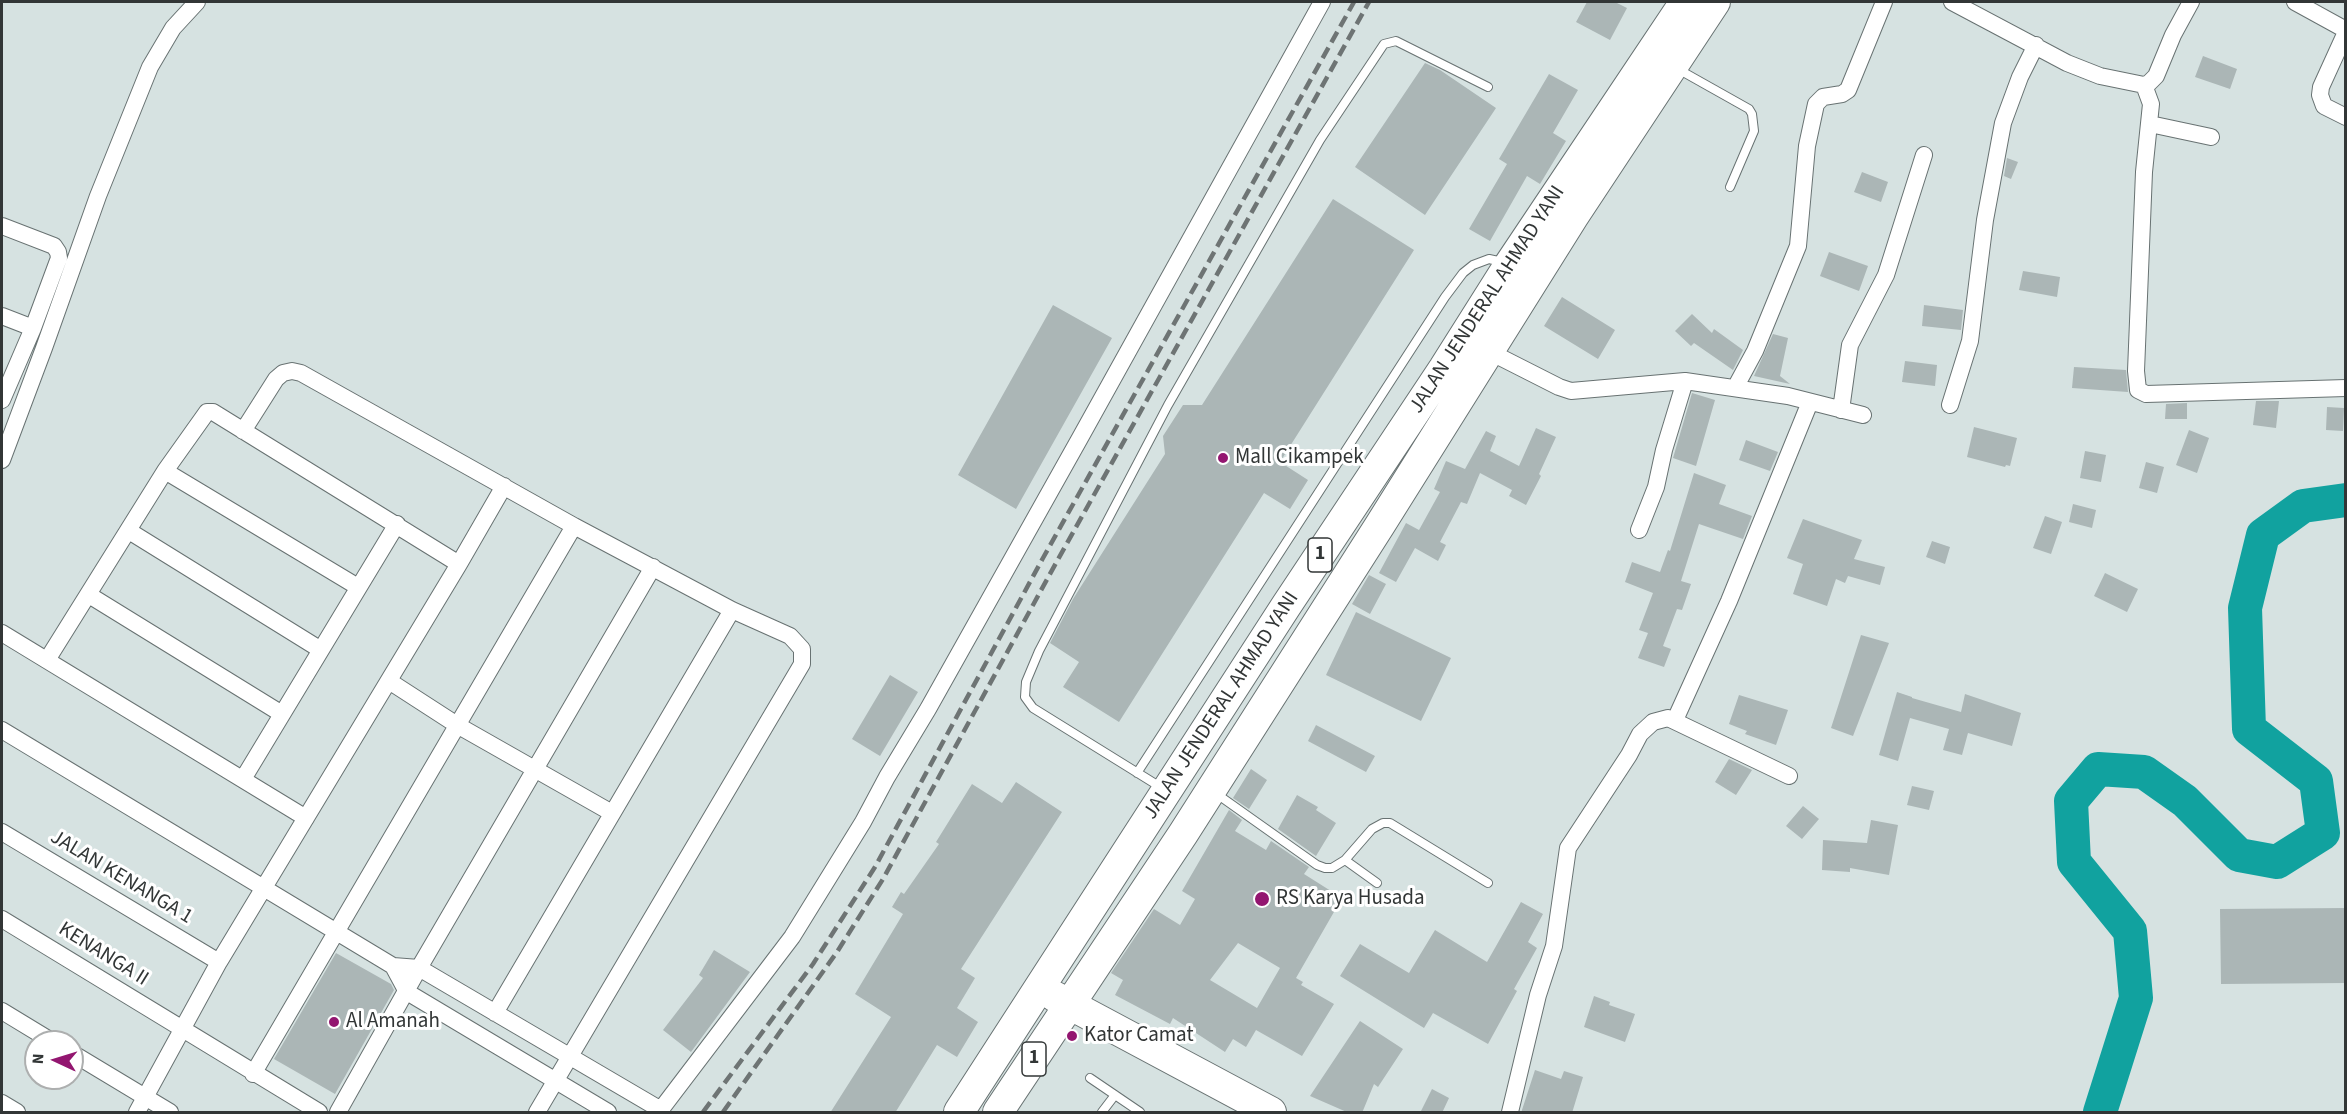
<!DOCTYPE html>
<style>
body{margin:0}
#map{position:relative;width:2347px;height:1114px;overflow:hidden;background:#d6e2e1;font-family:"Source Sans 3",sans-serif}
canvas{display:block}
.frame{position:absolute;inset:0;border:3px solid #323636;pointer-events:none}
.north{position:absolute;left:24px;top:1030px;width:60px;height:60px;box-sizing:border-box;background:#fff;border:2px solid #adafaf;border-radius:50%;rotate:274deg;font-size:16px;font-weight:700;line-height:24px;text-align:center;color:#323636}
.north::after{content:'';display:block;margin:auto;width:21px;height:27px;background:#931670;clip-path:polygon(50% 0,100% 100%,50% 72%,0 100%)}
</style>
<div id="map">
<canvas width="2347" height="1114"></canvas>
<div class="frame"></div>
<div class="north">N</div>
</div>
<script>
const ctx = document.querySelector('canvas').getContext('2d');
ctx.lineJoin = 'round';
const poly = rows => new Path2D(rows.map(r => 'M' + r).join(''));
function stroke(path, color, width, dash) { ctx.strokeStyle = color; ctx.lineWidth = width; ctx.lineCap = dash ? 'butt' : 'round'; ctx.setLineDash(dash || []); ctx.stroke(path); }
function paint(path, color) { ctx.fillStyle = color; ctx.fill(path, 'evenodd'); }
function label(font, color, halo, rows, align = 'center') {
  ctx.font = font + ' "Source Sans 3",sans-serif'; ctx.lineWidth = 6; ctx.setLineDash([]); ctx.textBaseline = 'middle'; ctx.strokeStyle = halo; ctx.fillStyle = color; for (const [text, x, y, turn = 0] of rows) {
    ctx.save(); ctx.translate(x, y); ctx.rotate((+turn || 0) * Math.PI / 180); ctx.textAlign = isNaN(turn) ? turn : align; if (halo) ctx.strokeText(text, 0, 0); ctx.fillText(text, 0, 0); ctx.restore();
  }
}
stroke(poly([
 [2100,1112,2136,998,2130,931,2074,862,2071,801,2098,769,2144,772,2185,801,2239,855,2277,862,2323,833,2316,781,2249,729,2245,608,2263,535,2303,506,2346,500]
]), '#11a29f', 34);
paint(poly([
 [1587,2,1615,2,1627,8,1610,40,1576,22],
 [2203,56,2237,69,2230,89,2195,77],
 [1425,63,1440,70,1496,108,1425,215,1355,167],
 [1549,74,1578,90,1553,133,1566,141,1540,184,1527,176,1490,241,1469,229,1507,164,1499,159],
 [2007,158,2018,162,2011,179,2004,176],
 [1862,172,1888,182,1881,202,1854,192],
 [1333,199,1414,250,1280,462,1308,480,1290,509,1264,493,1119,722,1063,687,1079,662,1050,643,1073,599,1165,454,1163,436,1183,405,1202,405],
 [1829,252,1868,266,1859,291,1820,276],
 [2023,271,2060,277,2057,297,2019,290],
 [1562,297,1615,330,1598,359,1544,326],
 [1053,305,1112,338,1016,509,958,475],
 [1924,305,1963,310,1961,330,1922,326],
 [1692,314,1712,333,1714,329,1743,350,1733,370,1694,343,1691,346,1675,331],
 [1773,334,1788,338,1780,376,1790,384,1754,376],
 [1905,361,1937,365,1935,386,1902,382],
 [2074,367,2126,370,2128,392,2072,388],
 [1692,393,1715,400,1696,466,1673,458],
 [2256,401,2279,401,2276,428,2253,425],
 [2187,403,2187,419,2165,419,2166,404],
 [2327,407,2344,408,2343,431,2326,430],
 [1974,427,2017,438,2010,466,2006,465,2005,467,1967,457],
 [1536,428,1556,437,1539,474,1541,476,1526,505,1509,496,1512,490,1480,473,1467,504,1461,502,1440,542,1446,545,1438,561,1415,548,1396,582,1379,573,1406,523,1419,530,1440,492,1434,489,1446,461,1465,469,1486,431,1496,436,1490,451,1519,466],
 [2189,430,2209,438,2197,473,2176,465],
 [1746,440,1778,452,1770,471,1739,460],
 [2085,451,2106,455,2101,482,2080,478],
 [2146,462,2164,467,2157,493,2139,488],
 [1694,473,1726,485,1719,504,1752,516,1743,539,1699,524,1681,581,1691,584,1682,610,1677,609,1663,646,1671,649,1664,667,1638,658,1648,633,1639,630,1653,593,1625,582,1632,562,1660,572,1668,550,1670,551],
 [2073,504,2096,510,2092,528,2069,522],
 [2045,516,2062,522,2051,554,2033,548],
 [1803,519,1862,540,1854,559,1885,567,1880,585,1848,576,1845,583,1836,579,1827,606,1793,594,1803,564,1787,558],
 [1932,541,1950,547,1945,564,1926,557],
 [2105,573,2138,589,2127,612,2094,596],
 [1369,575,1386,584,1370,614,1352,604],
 [1356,612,1451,658,1421,721,1326,675],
 [1861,635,1889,643,1853,736,1831,728],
 [890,675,918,692,880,756,852,739],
 [1897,692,1912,697,1912,698,1961,712,1965,694,2021,713,2012,746,1968,733,1962,755,1943,750,1949,729,1910,718,1898,761,1879,755],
 [1739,695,1788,710,1776,745,1745,734,1747,731,1729,724],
 [1316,725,1375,756,1366,772,1308,741],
 [1729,759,1752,770,1736,795,1715,782],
 [1251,769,1267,780,1249,809,1233,798],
 [1016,782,1062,812,961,969,975,978,957,1008,978,1022,957,1057,937,1045,895,1113,830,1113,891,1017,855,994,903,914,892,907,901,892,904,894,939,844,936,842,972,784,1002,803],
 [1912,786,1934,791,1929,810,1907,805],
 [1297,795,1318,807,1316,810,1336,823,1316,856,1278,829],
 [1803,806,1819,819,1802,839,1786,826],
 [1229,810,1242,820,1235,831,1266,850,1271,841,1309,867,1304,874,1342,898,1296,978,1303,982,1301,985,1334,1004,1302,1056,1256,1030,1246,1047,1233,1039,1225,1052,1173,1018,1170,1024,1115,995,1123,980,1111,973,1154,909,1180,925,1195,899,1182,891],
 [1238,943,1280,968,1257,1008,1210,980],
 [1871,820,1898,825,1889,875,1850,868,1850,872,1822,870,1823,840,1867,843],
 [1521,902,1543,914,1528,942,1537,948,1514,989,1517,991,1488,1044,1433,1013,1424,1028,1340,976,1360,944,1409,973,1435,930,1487,962],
 [2346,908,2346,983,2221,984,2220,909],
 [714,950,750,972,691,1052,663,1030,703,978,699,975],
 [336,953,391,984,394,990,335,1094,274,1059],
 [1594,996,1610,1002,1609,1005,1635,1014,1625,1042,1584,1027],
 [1360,1021,1403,1049,1378,1087,1374,1084,1362,1113,1349,1113,1310,1096],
 [1535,1070,1561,1079,1564,1071,1583,1077,1572,1113,1521,1113],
 [1432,1089,1449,1098,1442,1113,1420,1113]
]), '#abb6b6');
const lane = poly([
 [1676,68,1749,109,1752,114,1754,131,1730,187],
 [1137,773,1445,297,1463,273,1473,265,1489,259,1503,262],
 [1162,788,1033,708,1025,697,1026,682,1039,651,1168,405,1320,140,1384,44,1396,41,1488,87],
 [1214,792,1317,865,1325,868,1332,868,1345,860,1372,829,1383,823,1390,823,1488,883],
 [1345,860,1377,883],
 [1090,1078,1140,1112],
 [1102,1112,1115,1095]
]);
const street = poly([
 [1952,2,2067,63,2100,76,2144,85,2149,83,2156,76,2173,35,2191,2],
 [2295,2,2346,30],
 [2346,32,2321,87,2320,95,2324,106,2346,117],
 [2144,85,2151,104,2144,172,2136,371,2138,390,2146,394,2346,388],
 [2150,124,2211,137],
 [2,226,54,246,58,252,59,258,33,328,2,400],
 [2,316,33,328],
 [1488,351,1559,387,1571,391,1685,381,1788,396,1863,415],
 [1735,388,1755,351,1798,246,1807,146,1816,104,1823,97,1842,94,1848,90,1884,2],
 [1950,405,1970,341,1985,220,2003,123,2020,77,2036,45],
 [1841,410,1850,345,1886,275,1924,155],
 [243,431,276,379,283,373,292,371,301,373,574,526,732,610,790,636,802,649,802,664,537,1112],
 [2,460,44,348,98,196,150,67,173,28,197,2],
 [165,471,358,587],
 [1639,530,1656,487,1664,450,1685,381],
 [129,531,321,650],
 [89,595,282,714],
 [2,633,306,818],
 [47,660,165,471,207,412,213,412,459,564],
 [389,681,457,725,612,813],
 [1675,720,1729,601,1810,402],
 [2,730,393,966,419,968,661,1110],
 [243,779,397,524],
 [2,832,219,962],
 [2,919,319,1112],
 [393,966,407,992,608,1112],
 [2,1011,53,1042],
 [495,1013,732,610],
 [72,1053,170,1112],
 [253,1074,574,526],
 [2,1103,17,1112],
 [137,1112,219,962,459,564,504,486],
 [338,1112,419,968,653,567],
 [659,1112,792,937,863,822,887,777,928,709,1080,438,1322,2],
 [1510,1112,1538,995,1554,946,1568,848,1629,755,1640,734,1653,722,1668,718,1789,776]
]);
const highway = poly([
 [1054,996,1271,1112],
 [959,1112,1286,606,1444,368,1509,265,1685,2],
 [998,1112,1183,834,1380,525,1573,217,1715,2]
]);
stroke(lane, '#687272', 10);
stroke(street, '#687272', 18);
stroke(highway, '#687272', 32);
stroke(lane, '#fff', 8);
stroke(street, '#fff', 16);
stroke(highway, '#fff', 30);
stroke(poly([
 [703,1112,813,964,875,867,1043,558,1354,2],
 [723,1112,837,952,883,879,1056,563,1369,2]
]), '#6e7474', 4.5, [12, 6]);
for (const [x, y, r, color] of [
 [1223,458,6,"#931670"],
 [1262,899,8,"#931670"],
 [334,1022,6,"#931670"],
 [1072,1036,6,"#931670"]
]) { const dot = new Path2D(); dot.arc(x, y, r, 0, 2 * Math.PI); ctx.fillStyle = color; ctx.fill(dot); stroke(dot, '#fff', 2); }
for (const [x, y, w] of [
 [1320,555,24],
 [1034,1059,24]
]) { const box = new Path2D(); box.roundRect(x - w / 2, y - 17, w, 34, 4.5); ctx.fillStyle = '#fff'; ctx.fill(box); stroke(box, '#323636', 1.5); }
label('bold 20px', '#323636', null, [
 ["1",1320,555],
 ["1",1034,1059]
]);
label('21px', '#323636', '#fff', [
 ["JALAN JENDERAL AHMAD YANI",1488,300,-57],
 ["JALAN JENDERAL AHMAD YANI",1222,706,-57],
 ["JALAN KENANGA 1",121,878,31],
 ["KENANGA II",103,955,32]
]);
label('21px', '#323636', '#fff', [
 ["Mall Cikampek",1235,458],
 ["RS Karya Husada",1276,899],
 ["Al Amanah",346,1022],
 ["Kator Camat",1084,1036]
], 'left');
</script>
